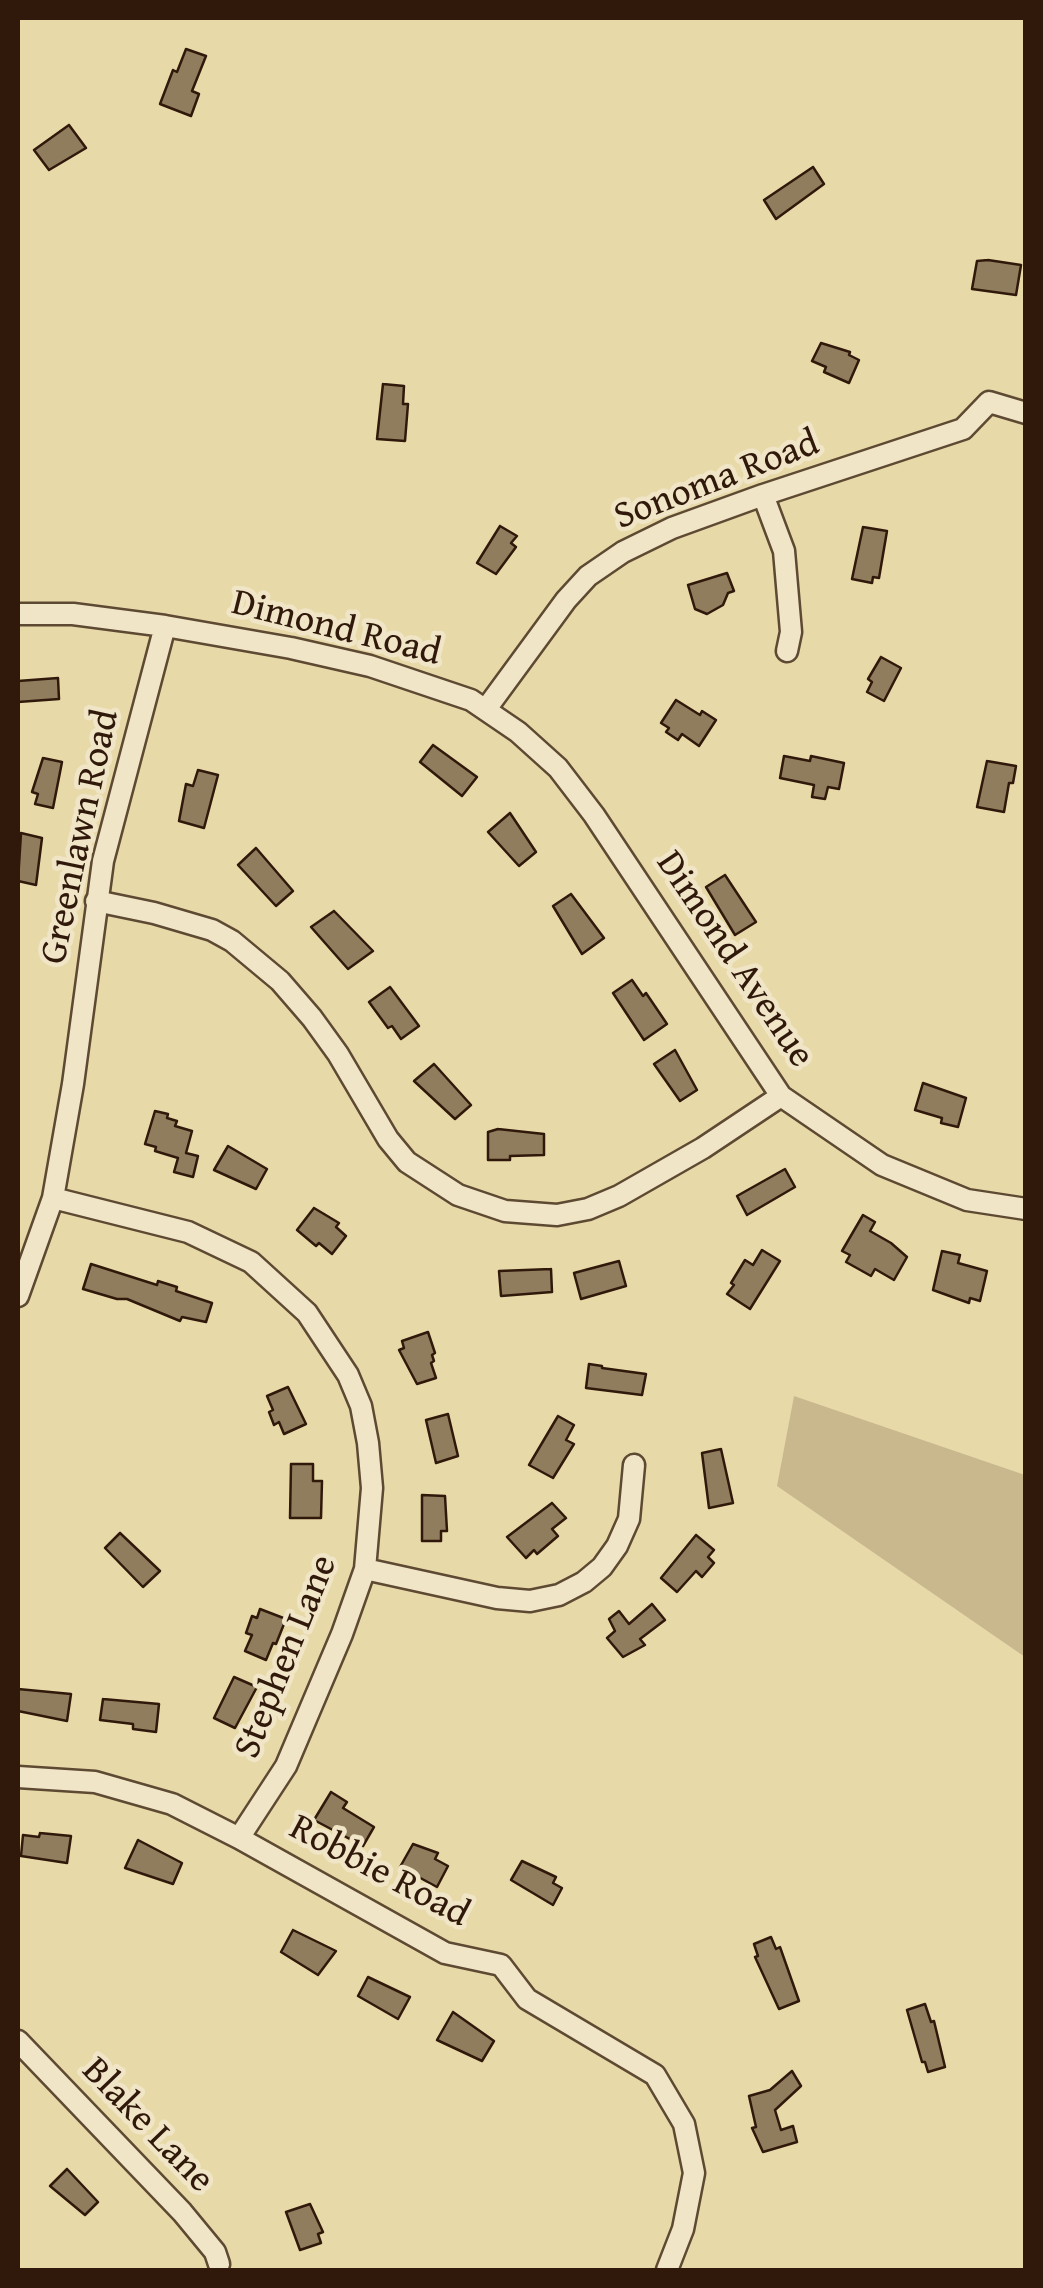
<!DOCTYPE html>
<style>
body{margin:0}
#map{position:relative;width:1043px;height:2288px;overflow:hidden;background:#e8d9a9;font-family:"Gentium Book Plus",serif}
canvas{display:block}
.frame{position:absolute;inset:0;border:20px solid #30190b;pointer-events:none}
</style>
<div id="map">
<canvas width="1043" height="2288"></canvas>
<div class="frame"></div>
</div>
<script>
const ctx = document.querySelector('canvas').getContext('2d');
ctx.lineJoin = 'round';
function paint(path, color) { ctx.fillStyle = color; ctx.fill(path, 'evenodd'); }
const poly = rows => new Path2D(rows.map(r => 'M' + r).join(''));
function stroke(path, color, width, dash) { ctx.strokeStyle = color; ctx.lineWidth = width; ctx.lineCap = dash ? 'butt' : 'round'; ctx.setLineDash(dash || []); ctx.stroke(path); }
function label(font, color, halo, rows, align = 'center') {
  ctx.font = font + ' "Gentium Book Plus",serif'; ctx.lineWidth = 9; ctx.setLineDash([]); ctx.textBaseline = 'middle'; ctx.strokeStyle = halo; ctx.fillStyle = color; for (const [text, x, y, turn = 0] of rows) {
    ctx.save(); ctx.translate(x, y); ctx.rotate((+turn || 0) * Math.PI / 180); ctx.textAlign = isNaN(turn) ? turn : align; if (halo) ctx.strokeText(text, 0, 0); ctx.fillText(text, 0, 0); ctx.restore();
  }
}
paint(poly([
 [794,1396,1025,1475,1025,1657,777,1486]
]), '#c9b88e');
const building = poly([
 [186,49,206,56,192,91,199,94,191,116,160,104,173,70,177,72,186,49],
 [69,125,86,148,49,170,34,150,69,125],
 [813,167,824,184,776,219,764,200,813,167],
 [988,260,1021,265,1016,295,972,289,977,261,988,260],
 [821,343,850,352,849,355,859,360,849,383,824,372,826,367,812,361,821,343],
 [383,384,404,386,403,404,408,404,405,441,377,439,383,384],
 [500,526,517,536,511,543,516,547,496,574,477,563,500,526],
 [863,527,887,531,879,578,873,577,872,583,852,579,863,527],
 [727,573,734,591,728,593,723,605,707,614,695,609,688,585,727,573],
 [881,657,901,668,884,701,867,692,872,682,868,679,881,657],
 [58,678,59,699,18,702,18,681,58,678],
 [676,700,700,715,702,711,716,720,699,746,682,734,678,740,666,732,669,728,661,723,676,700],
 [433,745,477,777,462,796,420,762,433,745],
 [784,756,810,761,811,756,844,763,839,789,828,787,825,799,812,797,814,785,780,778,784,756],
 [43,758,62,762,53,808,35,804,38,794,32,792,43,758],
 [987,761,1016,766,1013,783,1009,783,1004,812,977,807,987,761],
 [198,770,218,775,204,828,179,821,186,784,193,786,198,770],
 [510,813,536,852,519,866,488,832,510,813],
 [21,833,42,838,36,885,18,881,21,833],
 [256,848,293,891,276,906,238,865,256,848],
 [725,875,756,922,735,935,706,887,725,875],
 [571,894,604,938,582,954,553,906,571,894],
 [334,911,373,951,348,969,311,927,334,911],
 [632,980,643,996,646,993,667,1024,644,1040,613,993,632,980],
 [390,987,419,1026,401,1039,392,1026,388,1028,369,1002,390,987],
 [675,1050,697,1090,680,1101,654,1064,675,1050],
 [434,1064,471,1105,455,1119,414,1081,434,1064],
 [923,1083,966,1098,958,1127,941,1123,942,1118,915,1110,923,1083],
 [155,1111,168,1114,167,1118,177,1121,175,1126,192,1131,186,1153,198,1156,193,1177,174,1172,178,1158,155,1151,156,1147,145,1144,155,1111],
 [498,1129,544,1134,544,1155,510,1156,510,1160,488,1160,488,1132,498,1129],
 [228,1146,267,1169,256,1189,214,1170,228,1146],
 [785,1169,795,1187,747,1215,737,1196,785,1169],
 [314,1208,339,1223,336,1227,346,1236,332,1254,319,1243,316,1246,297,1230,314,1208],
 [863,1215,875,1222,870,1231,891,1243,907,1257,894,1280,875,1269,871,1276,846,1262,850,1255,842,1251,863,1215],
 [762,1250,780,1261,750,1309,727,1294,734,1285,731,1283,745,1260,753,1265,762,1250],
 [942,1251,960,1255,958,1263,987,1271,980,1301,970,1298,969,1303,933,1290,942,1251],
 [619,1261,626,1286,581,1299,574,1273,619,1261],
 [91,1264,157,1285,158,1281,177,1287,176,1291,212,1303,206,1322,182,1317,180,1321,127,1299,117,1299,83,1289,91,1264],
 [551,1269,552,1292,501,1296,499,1271,551,1269],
 [428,1332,435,1353,432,1355,434,1361,431,1363,436,1378,417,1384,399,1350,404,1348,402,1341,428,1332],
 [589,1364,602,1366,602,1368,646,1374,642,1395,586,1388,589,1364],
 [288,1387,306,1424,284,1434,279,1422,274,1425,269,1412,273,1410,267,1396,288,1387],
 [448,1414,458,1456,436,1463,426,1420,448,1414],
 [558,1416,574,1425,566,1440,574,1444,553,1478,529,1465,558,1416],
 [721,1449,733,1503,709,1508,702,1453,721,1449],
 [291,1464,313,1464,313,1481,322,1481,321,1518,290,1518,291,1464],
 [422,1495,445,1496,447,1531,441,1531,441,1541,422,1541,422,1495],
 [552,1503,566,1518,552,1529,558,1536,537,1554,534,1550,526,1558,507,1537,552,1503],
 [120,1533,160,1571,143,1587,105,1548,120,1533],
 [696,1535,714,1550,708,1557,714,1563,702,1577,696,1571,677,1592,661,1578,696,1535],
 [652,1604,665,1620,640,1639,645,1645,623,1657,607,1638,615,1631,609,1619,619,1611,629,1624,652,1604],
 [260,1609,286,1619,276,1644,273,1643,266,1660,245,1651,252,1635,246,1633,252,1616,257,1618,260,1609],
 [234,1677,257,1687,235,1728,214,1718,234,1677],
 [18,1689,71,1694,67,1721,18,1711,18,1689],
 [103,1699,159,1704,156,1732,133,1729,133,1724,100,1720,103,1699],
 [331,1792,347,1802,343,1808,374,1827,363,1846,314,1820,331,1792],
 [40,1833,71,1836,67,1863,21,1856,23,1835,39,1837,40,1833],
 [138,1840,182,1863,173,1884,125,1868,138,1840],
 [413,1844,438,1853,435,1859,448,1866,437,1887,400,1867,413,1844],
 [522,1861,556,1877,553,1883,562,1888,553,1905,511,1880,522,1861],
 [293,1930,336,1951,318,1975,281,1952,293,1930],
 [771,1937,776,1949,780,1947,799,2001,779,2009,755,1957,758,1956,754,1944,771,1937],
 [368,1977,410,1997,398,2019,358,1996,368,1977],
 [925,2004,931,2022,934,2021,945,2067,928,2072,925,2062,922,2062,907,2010,925,2004],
 [453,2012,494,2041,482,2061,437,2040,453,2012],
 [792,2071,801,2086,775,2110,781,2130,793,2126,797,2142,763,2152,752,2128,756,2127,749,2096,770,2090,792,2071],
 [67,2169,98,2202,85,2215,50,2186,67,2169],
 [310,2204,323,2232,318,2234,321,2243,300,2250,286,2212,310,2204]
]);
paint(building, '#907d5d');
stroke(building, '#30190b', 2.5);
const street = poly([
 [763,495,784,551,791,632,787,651],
 [18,614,73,614,165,626,291,648,370,666,471,700,518,732,558,768,594,815,781,1096,882,1165,967,1200,1026,1209],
 [486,709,566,600,588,576,623,552,672,528,763,495,963,429,989,402,1026,413],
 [96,901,154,913,212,930,232,941,280,981,312,1018,338,1054,388,1139,407,1162,458,1195,505,1211,557,1215,588,1209,619,1196,703,1148,781,1096],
 [53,1198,188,1232,251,1262,307,1313,348,1375,361,1406,368,1443,372,1488,365,1569,342,1634,286,1766,239,1838],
 [18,1296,53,1198,73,1084,103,861,165,626],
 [365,1569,497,1598,530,1601,559,1595,584,1582,602,1567,617,1546,629,1519,634,1465],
 [18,1777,95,1782,172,1804,239,1838,445,1953,501,1965,527,1999,655,2075,684,2124,694,2173,683,2229,667,2270],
 [18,2041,182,2212,215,2252,219,2264]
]);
stroke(street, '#5e4932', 25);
stroke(street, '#f0e6c7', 20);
label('38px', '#30190b', '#f0e6c7', [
 ["Sonoma Road",717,481,-21],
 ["Dimond Road",336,629,14],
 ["Greenlawn Road",81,837,-78],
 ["Dimond Avenue",734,960,56],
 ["Stephen Lane",287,1657,-68],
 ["Robbie Road",379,1872,28],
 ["Blake Lane",147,2126,46]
]);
</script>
